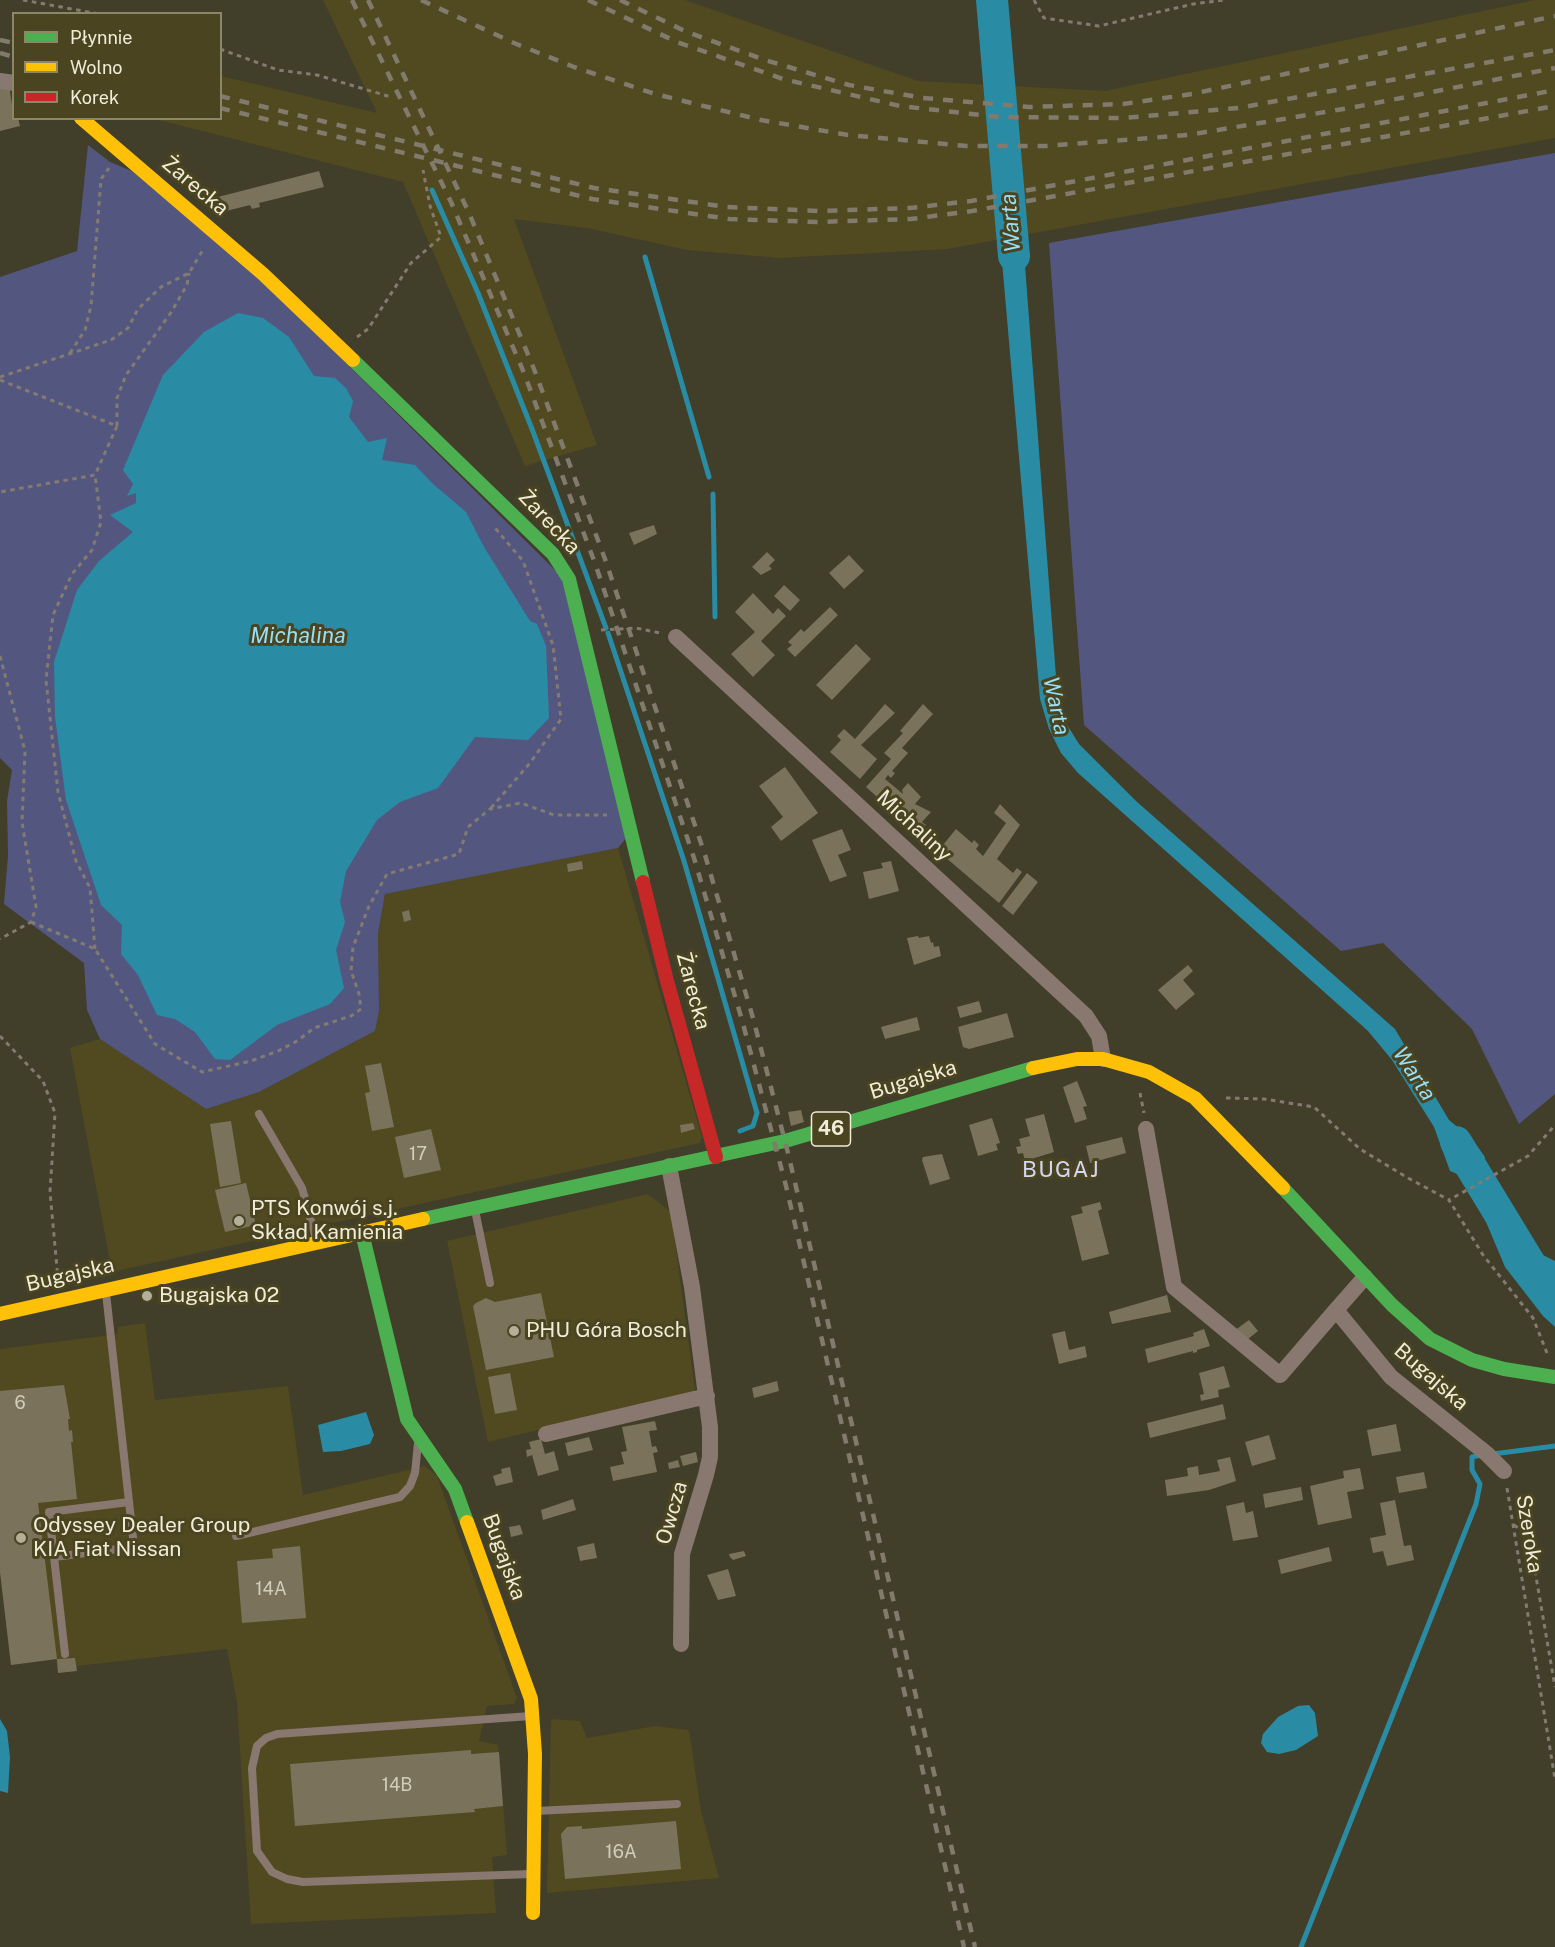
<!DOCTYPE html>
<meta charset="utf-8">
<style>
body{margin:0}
#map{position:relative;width:1555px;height:1947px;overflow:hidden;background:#413e2a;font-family:"Public Sans",sans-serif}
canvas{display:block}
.legend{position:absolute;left:12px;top:12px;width:210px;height:108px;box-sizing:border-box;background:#4b4420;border:2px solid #8d876a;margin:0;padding:8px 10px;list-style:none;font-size:18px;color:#f0ecd8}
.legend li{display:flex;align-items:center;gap:12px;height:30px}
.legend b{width:30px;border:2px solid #8d876a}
</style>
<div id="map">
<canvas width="1555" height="1947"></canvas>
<ul class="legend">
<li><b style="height:8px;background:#4caf50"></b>Płynnie</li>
<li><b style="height:8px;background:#ffc107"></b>Wolno</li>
<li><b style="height:8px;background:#c62828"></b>Korek</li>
</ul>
</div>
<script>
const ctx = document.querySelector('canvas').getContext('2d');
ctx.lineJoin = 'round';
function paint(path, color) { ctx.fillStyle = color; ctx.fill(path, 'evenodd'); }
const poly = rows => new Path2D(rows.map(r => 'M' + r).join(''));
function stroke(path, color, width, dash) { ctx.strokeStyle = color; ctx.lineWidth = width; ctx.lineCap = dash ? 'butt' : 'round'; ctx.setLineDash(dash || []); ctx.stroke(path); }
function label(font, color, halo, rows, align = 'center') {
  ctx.font = font + ' "Public Sans",sans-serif'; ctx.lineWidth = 6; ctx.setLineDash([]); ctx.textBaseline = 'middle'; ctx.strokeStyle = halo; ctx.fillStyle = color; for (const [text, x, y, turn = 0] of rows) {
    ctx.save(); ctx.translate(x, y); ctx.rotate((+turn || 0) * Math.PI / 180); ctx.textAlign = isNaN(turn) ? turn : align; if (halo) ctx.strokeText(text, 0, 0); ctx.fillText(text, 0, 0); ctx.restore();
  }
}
paint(poly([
 [323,0,685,0,918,81,1105,91,1535,0,1555,0,1555,138,947,249,780,258,687,250,587,228,514,219,597,445,525,466,403,182,155,119,220,118,221,76,377,113],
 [618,848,702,1137,700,1143,333,1223,322,1221,303,1226,293,1232,112,1272,70,1048,100,1039,206,1109,259,1092,375,1031,379,1011,378,933,385,894],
 [648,1194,671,1212,695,1390,692,1393,488,1442,447,1241],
 [145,1323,155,1400,288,1386,303,1495,425,1466,437,1476,517,1698,514,1704,487,1706,479,1741,498,1745,499,1752,507,1855,492,1857,496,1913,251,1924,237,1702,227,1649,77,1666,58,1673,56,1659,11,1665,0,1572,0,1349,118,1334,118,1327],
 [551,1719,580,1721,587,1738,655,1726,689,1730,701,1811,719,1878,547,1893]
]), '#514a20');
paint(poly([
 [88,145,110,162,132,171,266,284,561,576,631,832,618,848,385,894,378,933,379,1011,375,1031,259,1092,206,1109,100,1039,87,1010,84,963,4,904,8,856,7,801,12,770,0,758,0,277,77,251],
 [1555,153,1555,1094,1519,1124,1472,1029,1383,943,1341,951,1084,725,1049,243]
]), '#535780');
paint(poly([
 [979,0,1000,0,1006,64,1014,100,988,99],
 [993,125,1012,126,1015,140,995,140],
 [993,153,1017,153,1020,187,996,190],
 [1021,212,1057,690,1066,723,1079,744,1136,801,1395,1029,1449,1120,1472,1139,1485,1157,1482,1168,1487,1174,1469,1185,1464,1177,1450,1171,1434,1127,1392,1060,1368,1031,1078,773,1061,753,1049,729,1040,699,998,215],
 [238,313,263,318,289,337,314,376,335,378,346,388,353,401,349,417,368,442,387,438,382,460,415,465,432,483,466,512,484,547,530,621,537,624,546,646,549,718,528,740,475,737,438,788,400,802,377,820,346,871,340,902,345,922,336,950,344,988,330,1004,277,1025,230,1060,215,1059,195,1032,175,1019,157,1015,138,975,121,954,122,925,101,905,66,800,55,717,54,662,77,590,99,561,133,532,110,515,136,503,136,493,127,496,133,484,123,470,163,375,204,332],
 [1492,1180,1543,1255,1555,1261,1555,1327,1543,1316,1505,1267,1473,1191],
 [366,1412,374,1435,370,1444,341,1451,323,1452,318,1425],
 [1309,1705,1315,1713,1318,1736,1296,1750,1279,1754,1267,1752,1261,1743,1263,1734,1278,1717,1298,1706],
 [0,1719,7,1731,10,1757,8,1793,0,1791]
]), '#298ca4');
stroke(poly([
 [432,190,478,293,532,429,606,628],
 [645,257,709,477],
 [713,494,715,617],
 [608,633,684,861,757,1113,753,1126,740,1131],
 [1493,1454,1555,1446],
 [1301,1947,1476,1504,1480,1484,1472,1470,1472,1457,1481,1455]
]), '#298ca4', 5);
stroke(poly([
 [992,0,1014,256],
 [1456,1142,1535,1272,1555,1290]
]), '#298ca4', 32);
paint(poly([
 [9,85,14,118,18,118,20,126,0,131,0,87],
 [319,171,324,187,259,203,260,207,252,209,250,205,222,212,218,197],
 [654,525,657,534,634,545,629,533],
 [767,552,775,560,769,566,772,569,761,575,752,567],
 [849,555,864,571,844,589,829,573],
 [784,585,800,600,790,611,774,596],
 [753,593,773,614,778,608,786,616,761,641,775,655,753,677,731,654,755,632,735,612],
 [830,607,838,615,795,657,787,649,792,645,788,642,801,629,804,632],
 [856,644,871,659,832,700,816,685],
 [885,704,895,713,861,745,877,759,860,779,830,752,841,740,837,736,844,729,855,739],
 [923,704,933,714,902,748,908,753,892,771,895,773,891,778,888,775,885,779,903,794,902,790,908,783,921,797,915,804,931,812,922,822,926,825,921,830,918,827,915,831,866,787,891,759,884,753,903,733,900,731],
 [785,767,818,813,781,841,771,827,783,817,759,786],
 [1000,804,1020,825,997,859,1013,873,1017,868,1022,872,999,903,938,851,956,829,972,843,974,840,979,845,976,849,983,856,1006,823,994,813],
 [842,829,851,850,838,855,847,876,830,882,812,840],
 [582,861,583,869,568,872,567,864],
 [891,861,899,891,869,899,863,872,883,868,881,863],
 [1027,873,1038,882,1013,915,1002,906],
 [409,910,411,920,404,922,402,912],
 [918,936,919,938,929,936,931,943,933,942,934,947,939,946,941,956,914,965,907,938],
 [1188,965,1193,971,1183,980,1195,994,1176,1010,1158,990],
 [979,1001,982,1012,960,1018,957,1007],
 [1007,1013,1014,1037,969,1049,963,1047,958,1027],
 [917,1017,920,1030,885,1039,881,1027],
 [381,1063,394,1127,372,1131,365,1093,370,1092,365,1066],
 [1077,1081,1087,1106,1083,1107,1087,1119,1075,1123,1063,1087],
 [801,1110,804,1122,791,1126,788,1112],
 [1044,1114,1054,1152,1025,1161,1023,1153,1018,1154,1016,1147,1021,1146,1019,1139,1030,1136,1025,1119],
 [992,1118,1000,1143,996,1144,998,1150,978,1156,969,1125],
 [231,1121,241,1183,220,1187,210,1124],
 [693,1123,695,1129,681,1133,680,1125],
 [431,1129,441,1170,404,1178,395,1137],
 [1122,1137,1126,1153,1090,1163,1086,1146],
 [942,1154,950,1179,930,1185,922,1160,923,1157],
 [246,1183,256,1225,225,1232,215,1190],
 [1100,1202,1102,1209,1098,1211,1109,1254,1082,1261,1071,1216,1083,1213,1081,1207],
 [541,1293,554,1357,486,1370,473,1306,476,1303,486,1298,495,1302],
 [1167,1295,1171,1312,1112,1324,1109,1312],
 [1249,1320,1258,1331,1243,1343,1234,1331],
 [1204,1329,1210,1346,1197,1350,1197,1352,1193,1353,1193,1351,1148,1363,1145,1349,1194,1336,1193,1333],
 [1065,1331,1069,1350,1085,1346,1087,1357,1059,1364,1052,1334],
 [1224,1366,1230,1387,1218,1390,1219,1397,1201,1401,1200,1395,1204,1394,1199,1373],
 [510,1373,517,1410,495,1414,488,1377],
 [777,1381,779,1391,754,1398,752,1388],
 [64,1385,70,1419,68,1419,69,1431,72,1430,73,1442,71,1442,77,1499,38,1503,57,1659,75,1658,77,1671,58,1673,57,1659,11,1665,0,1572,0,1391],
 [1223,1404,1226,1419,1150,1438,1147,1423],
 [655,1421,657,1430,649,1431,652,1447,656,1446,658,1452,653,1453,657,1472,613,1481,610,1467,624,1464,621,1452,627,1451,622,1427],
 [1396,1424,1401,1451,1372,1456,1367,1430],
 [1269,1435,1276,1459,1252,1466,1245,1442],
 [589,1437,593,1450,568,1456,565,1443],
 [541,1439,545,1454,554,1451,559,1470,538,1476,532,1455,527,1457,526,1450,531,1449,529,1442],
 [696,1452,698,1462,683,1466,680,1456],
 [1230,1457,1236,1481,1209,1490,1167,1496,1165,1480,1188,1476,1187,1468,1198,1466,1199,1475,1220,1471,1217,1460],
 [678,1460,680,1467,669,1469,668,1463],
 [510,1467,513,1482,496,1486,493,1476,502,1473,501,1469],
 [1360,1468,1364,1489,1347,1492,1352,1518,1318,1525,1310,1486,1344,1478,1343,1471],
 [1424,1472,1427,1488,1399,1493,1396,1477],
 [1301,1487,1303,1500,1265,1508,1263,1494],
 [573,1499,576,1510,543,1520,541,1510],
 [1395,1500,1404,1546,1411,1545,1414,1560,1387,1566,1383,1551,1373,1553,1370,1538,1386,1535,1380,1503],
 [1244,1502,1246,1513,1253,1511,1258,1537,1233,1541,1226,1506],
 [520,1525,523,1534,511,1537,509,1527],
 [594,1543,597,1558,580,1561,577,1547],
 [300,1546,306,1618,242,1623,237,1561,273,1558,272,1549],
 [1329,1547,1332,1561,1281,1574,1278,1560],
 [744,1551,746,1556,733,1560,730,1557,729,1554],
 [728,1569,736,1596,718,1600,707,1575],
 [471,1750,471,1754,499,1752,503,1806,474,1809,475,1812,295,1826,290,1764],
 [676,1821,681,1869,565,1879,561,1834,567,1827,582,1826,582,1829]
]), '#7b725b');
stroke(poly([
 [23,0,99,14],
 [1034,0,1044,18,1099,26,1193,4,1225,0],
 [220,49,278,70,317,75,391,97],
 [357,337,368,329,411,263,441,237,430,206,423,170],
 [70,353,85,330,91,306,101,179,109,168],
 [0,377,111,340,128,328,138,309,161,287,189,273,204,248],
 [0,380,117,426,95,475,0,492],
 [117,426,117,398,126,375,170,314,187,285,189,273],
 [601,630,636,628,660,633],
 [0,656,25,751,22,822,36,907,31,922,0,939],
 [491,808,530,763,561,719,553,645,523,561,495,528],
 [31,922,95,949,155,1044,202,1072,251,1061,278,1051,297,1041,314,1028,351,1016,361,1009,359,994,351,971,353,947,369,906,387,874,459,854,468,827,490,809,521,803,554,815,607,815],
 [95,949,90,888,76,861,58,792,46,680,53,615,72,574,92,550,101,522,95,475],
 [0,1036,43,1081,55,1113,50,1192,58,1279],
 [1140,1093,1144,1113],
 [1226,1098,1264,1099,1314,1107,1360,1149,1408,1178,1449,1200],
 [1547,1353,1533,1318,1483,1255,1449,1200,1528,1156,1555,1125],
 [1507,1488,1555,1779],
 [1514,1525,1529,1536,1555,1687]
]), '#837a70', 3, [4.5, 4.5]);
stroke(poly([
 [259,1114,302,1188,316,1239],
 [475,1210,490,1283],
 [106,1293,134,1547,54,1557,49,1512,129,1502],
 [236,1536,400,1497,410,1486,415,1473,418,1443],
 [54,1557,65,1654],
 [536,1811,677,1804],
 [531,1874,303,1882,287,1879,272,1872,257,1851,252,1768,257,1746,266,1738,277,1734,531,1716]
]), '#88786f', 8);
stroke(poly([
 [0,81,14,83],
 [676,637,1086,1016,1099,1036,1103,1059],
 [1146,1129,1174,1287,1280,1375,1336,1310],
 [669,1166,692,1287,710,1427,710,1457,706,1475,682,1554,681,1644],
 [1365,1277,1336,1310,1391,1377,1487,1454,1504,1471],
 [546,1434,707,1396]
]), '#88786f', 16);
stroke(poly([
 [353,360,553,554,569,579,643,882],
 [1283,1188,1392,1305,1430,1339,1472,1360,1504,1369,1555,1377],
 [423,1219,785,1141,1033,1068],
 [362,1233,407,1419,455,1489,467,1522]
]), '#4caf50', 14);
stroke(poly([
 [81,118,263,274,353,360],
 [1033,1068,1077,1059,1103,1059,1149,1072,1195,1098,1283,1188],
 [0,1314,423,1219],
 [467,1522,531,1699,535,1754,533,1913]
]), '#ffc107', 14);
stroke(poly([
 [643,882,667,981,716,1157]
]), '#c62828', 14);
stroke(poly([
 [352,0,451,202,524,373,596,566,694,858,742,1020,786,1186,964,1947],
 [368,0,469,213,534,369,605,559,705,855,753,1018,788,1153,975,1947],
 [421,0,514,43,574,67,655,94,761,120,848,135,967,146,1046,146,1188,135,1355,107,1555,68],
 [588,0,677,42,783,79,900,106,999,117,1124,118,1238,108,1555,50],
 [620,0,687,32,765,60,849,85,923,98,1029,107,1123,104,1192,94,1555,16],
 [0,40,14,43],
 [0,53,14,57],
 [220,96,594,188,727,207,820,211,910,208,971,201,1555,90],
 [220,108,592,199,729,219,817,222,911,219,972,211,1555,106]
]), '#817a6d', 4.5, [10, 10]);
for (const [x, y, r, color] of [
 [239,1221,6,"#b3af9b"],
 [147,1296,6,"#b3af9b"],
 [514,1331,6,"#b3af9b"],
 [21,1538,6,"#b3af9b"]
]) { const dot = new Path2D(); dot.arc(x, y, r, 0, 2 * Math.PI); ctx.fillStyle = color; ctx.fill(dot); stroke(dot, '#4b4420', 2); }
label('18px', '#d3ceb9', null, [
 ["17",418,1154],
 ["6",20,1403],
 ["14A",271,1589],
 ["14B",397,1785],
 ["16A",621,1852]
]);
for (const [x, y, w] of [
 [831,1129,39]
]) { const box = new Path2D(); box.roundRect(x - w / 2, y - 17, w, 34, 4.5); ctx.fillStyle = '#4b4420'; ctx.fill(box); stroke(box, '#f0ecd8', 1.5); }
label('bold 20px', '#f0ecd8', null, [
 ["46",831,1129]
]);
label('21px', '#f0ecd8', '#4b4420', [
 ["Żarecka",195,186,40],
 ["Żarecka",549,522,47],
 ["Michaliny",914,826,43],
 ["Żarecka",693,991,75],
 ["Bugajska",913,1080,-17],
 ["Bugajska",70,1275,-13],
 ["Bugajska",1431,1377,41],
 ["Owcza",672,1513,-74],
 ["Szeroka",1529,1534,81],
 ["Bugajska",504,1557,70]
]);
label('21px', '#f0ecd8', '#4b4420', [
 ["PTS Konwój s.j.",251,1209],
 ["Skład Kamienia",251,1233],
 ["Bugajska 02",159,1296],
 ["PHU Góra Bosch",526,1331],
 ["Odyssey Dealer Group",33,1526],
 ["KIA Fiat Nissan",33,1550]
], 'left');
label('italic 22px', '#96dff6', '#4b4420', [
 ["Warta",1011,223,-95],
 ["Michalina",298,636],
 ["Warta",1056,706,78],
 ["Warta",1414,1074,57]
]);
ctx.letterSpacing = '1.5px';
label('22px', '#d3d7f4', '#4b4420', [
 ["BUGAJ",1061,1170]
]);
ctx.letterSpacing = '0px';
</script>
